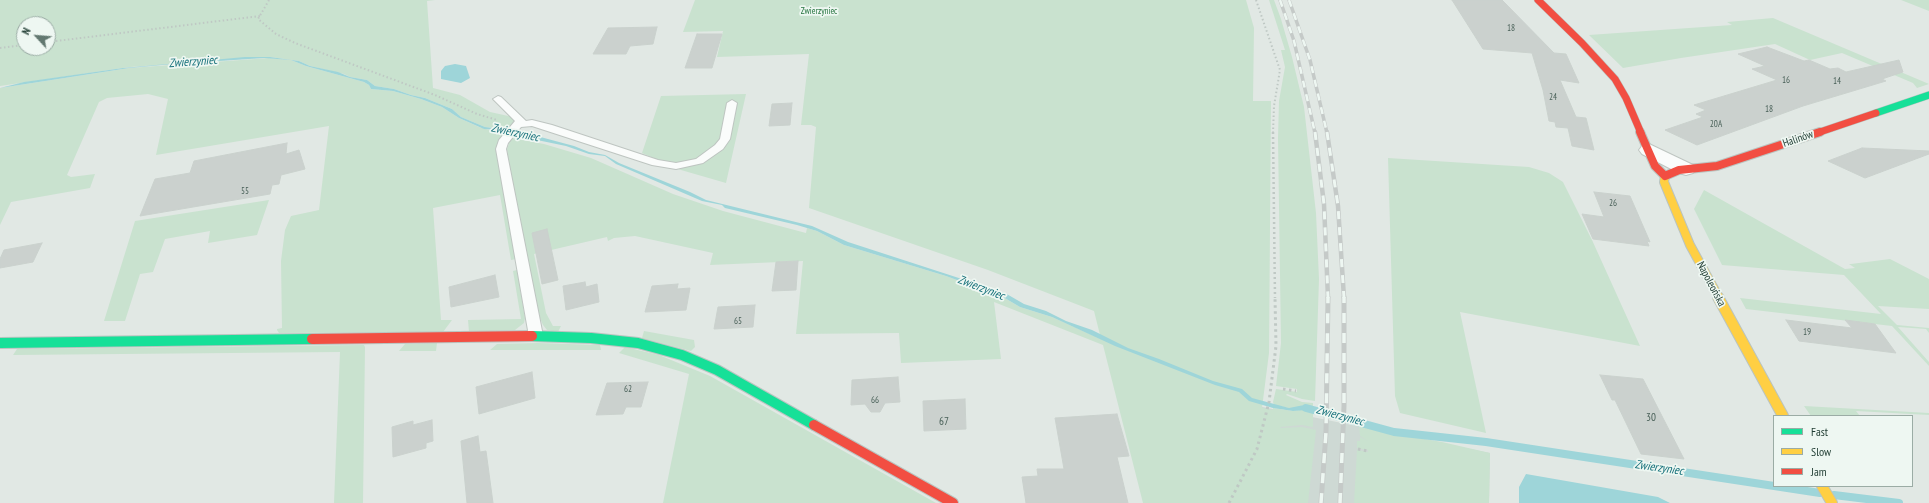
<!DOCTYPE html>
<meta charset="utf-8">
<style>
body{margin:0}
#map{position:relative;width:1929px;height:503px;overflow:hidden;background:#e1e8e4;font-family:"PT Sans Narrow",sans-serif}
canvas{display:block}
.legend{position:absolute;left:1773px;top:415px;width:140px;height:72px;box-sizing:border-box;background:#eef7f2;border:1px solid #9baca5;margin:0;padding:5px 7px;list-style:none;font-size:12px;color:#1e3b31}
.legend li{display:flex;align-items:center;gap:8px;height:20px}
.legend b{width:20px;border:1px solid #9baca5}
.north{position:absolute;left:16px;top:16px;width:40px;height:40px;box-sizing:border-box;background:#eef7f2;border:1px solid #9baca5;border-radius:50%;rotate:296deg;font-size:11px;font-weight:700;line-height:16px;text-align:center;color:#1e3b31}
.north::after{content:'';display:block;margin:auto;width:14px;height:18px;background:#627870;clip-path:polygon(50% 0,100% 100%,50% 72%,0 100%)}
</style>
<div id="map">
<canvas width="1929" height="503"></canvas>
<ul class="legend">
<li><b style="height:5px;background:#16e098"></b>Fast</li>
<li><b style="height:5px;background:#ffcf43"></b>Slow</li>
<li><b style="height:5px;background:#f24e42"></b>Jam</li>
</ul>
<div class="north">N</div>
</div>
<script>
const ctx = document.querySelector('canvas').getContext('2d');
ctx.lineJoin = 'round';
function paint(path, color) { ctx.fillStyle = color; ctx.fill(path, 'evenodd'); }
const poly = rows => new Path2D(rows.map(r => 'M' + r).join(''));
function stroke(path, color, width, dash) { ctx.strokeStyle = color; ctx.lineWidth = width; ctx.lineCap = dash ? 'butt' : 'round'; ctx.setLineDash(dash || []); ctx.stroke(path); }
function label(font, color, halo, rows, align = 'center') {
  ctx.font = font + ' "PT Sans Narrow",sans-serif'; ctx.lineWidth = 3.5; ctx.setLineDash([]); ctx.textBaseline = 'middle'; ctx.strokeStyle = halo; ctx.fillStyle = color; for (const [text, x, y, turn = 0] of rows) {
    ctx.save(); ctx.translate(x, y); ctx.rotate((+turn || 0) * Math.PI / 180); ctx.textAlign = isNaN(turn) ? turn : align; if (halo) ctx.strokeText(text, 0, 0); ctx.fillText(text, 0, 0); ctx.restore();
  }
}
paint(poly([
 [1248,404,1490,453,1489,503,1245,503]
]), '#ced9d4');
paint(poly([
 [0,0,435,0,427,1,433,88,460,95,490,112,513,117,516,122,510,129,485,127,461,117,452,109,425,98,411,95,394,89,375,86,367,80,350,77,344,74,310,66,299,61,270,57,130,67,0,86],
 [24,24,48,24,48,48,24,48],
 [695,0,1246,0,1254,28,1253,101,1271,101,1269,353,1262,408,1273,410,1273,408,1293,411,1306,409,1313,411,1313,427,1302,425,1280,427,1281,428,1302,427,1316,430,1308,503,1143,503,1103,345,994,302,1001,359,901,363,899,333,796,334,803,261,710,265,713,253,635,236,614,238,608,241,607,237,534,254,546,313,553,326,561,326,558,332,547,330,543,325,540,318,514,197,507,149,511,138,544,144,591,158,673,194,723,211,806,233,807,228,817,231,844,245,946,276,1003,297,1020,307,1052,317,1101,339,1094,311,988,270,809,208,816,127,811,125,801,125,809,54,717,57,723,31,683,32],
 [1269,0,1274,0,1281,19,1292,57,1304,107,1316,213,1319,279,1315,401,1302,399,1287,394,1286,395,1302,402,1313,403,1313,406,1304,405,1293,409,1274,405,1273,402,1276,389,1297,392,1297,389,1276,386,1281,343,1278,138,1279,101,1285,67,1281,50,1285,50],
 [1901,0,1929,0,1929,11],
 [1773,18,1929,84,1917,88,1913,83,1842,53,1810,60,1775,44,1681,58,1623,68,1589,35,1732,25,1727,22],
 [269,58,291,60,306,66,364,82,369,85,371,89,393,91,421,99,442,107,459,118,479,127,489,130,508,131,499,144,516,259,511,260,500,195,433,208,441,320,452,320,443,332,279,333,277,330,277,329,282,328,281,261,285,230,291,216,319,210,329,126,156,155,168,99,148,94,107,98,99,102,67,175,71,177,95,174,90,188,11,202,0,225,0,88,129,68],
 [746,94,726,183,681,170,642,153,661,96],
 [1388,158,1529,167,1549,173,1563,182,1592,240,1640,346,1460,312,1486,433,1400,413,1395,396],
 [1704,190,1845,269,1855,268,1849,264,1851,264,1890,259,1929,279,1929,309,1878,306,1897,325,1929,328,1929,333,1926,329,1898,327,1929,362,1929,366,1892,326,1746,309,1740,298,1881,314,1844,275,1722,265,1694,209],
 [269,200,257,235,208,243,210,231,165,239,153,272,140,274,125,321,104,321,135,221],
 [517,270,525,318,524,323,515,330,469,332,468,320,521,319,513,271],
 [644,331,694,340,695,347,691,351,642,338],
 [437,343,436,351,399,351,405,344],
 [538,343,600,345,601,350,490,350,497,344],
 [364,345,365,347,363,503,334,503,340,352,13,355,17,349],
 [625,347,659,355,710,376,936,503,663,503,689,374,619,353],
 [1804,406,1929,413,1929,415,1856,411,1860,416,1811,416],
 [1359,424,1385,432,1442,442,1490,453,1489,503,1354,503,1357,450,1368,452,1368,450,1357,448,1357,441,1360,441,1360,437,1368,441,1360,436]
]), '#c9e2cf');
paint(poly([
 [245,57,270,57,299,61,310,66,338,72,350,77,367,80,375,86,394,89,411,95,425,98,452,109,461,117,485,127,518,131,574,146,589,152,605,155,619,163,690,192,706,200,812,226,848,242,1005,293,1024,304,1046,311,1066,321,1092,330,1128,348,1159,359,1213,381,1242,389,1252,398,1289,408,1304,405,1313,406,1313,411,1306,410,1293,411,1273,408,1249,401,1239,392,1215,385,1115,346,1052,317,1020,307,1003,297,946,276,844,245,817,231,797,225,725,208,722,205,702,201,616,164,605,156,589,154,566,146,537,140,508,131,484,129,459,118,442,107,421,99,393,91,371,89,369,85,364,82,306,66,291,60,264,58,173,64,129,68,0,88,24,82,123,68],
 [455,64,466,66,470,78,461,83,441,79,441,71,445,66],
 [1526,474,1658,497,1670,503,1519,503,1519,487]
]), '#9ed5d9');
stroke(poly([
 [1306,408,1394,432,1486,442,1820,493],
 [1834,495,1899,503]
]), '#9ed5d9', 8);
const building = poly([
 [1452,0,1502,0,1554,53,1566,54,1579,83,1560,80,1576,117,1586,118,1594,150,1572,146,1568,128,1556,127,1555,122,1549,121,1543,90,1532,53,1483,49,1452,0],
 [657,27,653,44,630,46,626,54,593,54,608,28,657,27],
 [697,34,722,34,712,68,685,68,697,34],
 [1767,47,1804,61,1809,60,1830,69,1838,68,1846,72,1899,60,1903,72,1882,79,1886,81,1803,106,1697,145,1665,130,1703,117,1696,114,1706,110,1694,105,1777,80,1752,69,1765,66,1738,54,1767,47],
 [792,103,790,125,769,126,772,104,792,103],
 [287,143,286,154,299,150,305,169,281,175,279,184,272,185,270,194,140,216,155,179,190,173,194,161,287,143],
 [1862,148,1929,151,1929,154,1865,178,1828,161,1862,148],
 [1594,192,1630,196,1650,242,1647,241,1649,246,1593,239,1582,214,1604,217,1594,192],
 [547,229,558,280,542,284,532,233,547,229],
 [42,243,33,262,0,268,0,259,4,250,42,243],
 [798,261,796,290,772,291,776,262,798,261],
 [495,275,499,297,451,307,449,287,495,275],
 [585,282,586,287,597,284,599,302,566,310,563,286,585,282],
 [678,284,677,289,690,288,686,310,645,312,652,286,678,284],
 [755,305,753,327,714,329,718,307,755,305],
 [1786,320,1852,328,1845,320,1875,324,1896,353,1799,341,1786,320],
 [532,372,535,398,479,414,476,387,532,372],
 [1600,375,1643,379,1684,459,1641,454,1615,400,1612,400,1600,375],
 [898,377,900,402,885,403,880,412,871,412,865,404,851,405,852,380,898,377],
 [648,382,641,407,626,407,623,414,596,415,607,383,648,382],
 [965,399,966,429,924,431,923,401,965,399],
 [1117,414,1129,456,1117,457,1128,503,1026,503,1022,477,1038,476,1037,469,1064,469,1055,418,1117,414],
 [432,420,433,441,426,443,426,448,393,457,392,427,413,421,413,425,432,420],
 [478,436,480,452,486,451,493,503,467,503,461,441,478,436]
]);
paint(building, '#cbd1ce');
stroke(building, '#cad1cd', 1);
const lane = poly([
 [498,96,501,97,526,121,532,120,552,125,658,160,676,163,696,159,715,145,720,139,727,103,732,100,737,103,730,139,723,149,703,163,676,169,652,165,532,126,521,127,508,143,506,149,543,336,541,339,536,340,531,339,529,336,496,149,499,140,515,121,493,99,498,96]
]);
const street = poly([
 [1649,144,1693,165,1696,169,1693,173,1686,175,1679,173,1642,154,1639,150,1642,146,1649,144]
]);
const fastFar1 = poly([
 [1876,113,1929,95]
]);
const fast = poly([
 [532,336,591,338,638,343,682,355,717,370,814,425],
 [0,343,312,339]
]);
const slowFar1 = poly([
 [1665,176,1664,182,1690,245,1719,298]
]);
const slow = poly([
 [1718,297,1783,416],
 [1822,486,1832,503]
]);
const jamFar2 = poly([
 [1538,0,1582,43,1615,79,1626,98,1641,133],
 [1817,133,1876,113]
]);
const jamFar1 = poly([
 [1640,132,1655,166,1665,176],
 [1665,176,1679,170,1717,166,1820,132]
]);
const jam = poly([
 [312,339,532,336],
 [814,425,953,503]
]);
stroke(lane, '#bec5c1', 2);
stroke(street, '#bec5c1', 2);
stroke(fastFar1, '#bac4c0', 8);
stroke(fast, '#bac4c0', 12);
stroke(slowFar1, '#bac4c0', 10);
stroke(slow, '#bac4c0', 12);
stroke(jamFar2, '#bac4c0', 8);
stroke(jamFar1, '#bac4c0', 10);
stroke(jam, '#bac4c0', 12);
stroke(poly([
 [269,0,258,19,276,34,295,43,435,95,477,114,497,120],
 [1256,0,1280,70,1274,106,1273,133],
 [48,42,260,16],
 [0,48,24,45]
]), '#bfc8c4', 2, [1.5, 2.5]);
stroke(poly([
 [1273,132,1275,298]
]), '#bfc8c4', 2.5, [2, 3]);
stroke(poly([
 [1283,389,1296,391],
 [1358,449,1368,451],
 [1229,503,1257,449,1269,402,1276,346,1275,297]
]), '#bfc8c4', 3, [2.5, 3.5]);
paint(lane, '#fafcfb');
paint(street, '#fafcfb');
stroke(fastFar1, '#16e098', 7);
stroke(fast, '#16e098', 10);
stroke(slowFar1, '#ffcf43', 8);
stroke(slow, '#ffcf43', 10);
stroke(jamFar2, '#f24e42', 7);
stroke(jamFar1, '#f24e42', 8);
stroke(jam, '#f24e42', 10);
const railFar2 = poly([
 [1280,0,1294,41,1315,133],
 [1289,0,1310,60,1327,133]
]);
const railFar1 = poly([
 [1315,132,1324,204,1328,298],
 [1327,132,1338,206,1344,298]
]);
const rail = poly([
 [1321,503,1326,432,1328,297],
 [1340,503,1344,406,1344,297]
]);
stroke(railFar2, '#c5cac8', 3.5);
stroke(railFar1, '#c5cac8', 4.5);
stroke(rail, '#c5cac8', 5);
stroke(railFar2, '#eef7f2', 2.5, [7]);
stroke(railFar1, '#eef7f2', 3, [8]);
stroke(rail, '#eef7f2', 3.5, [10]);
label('9px', '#26743f', '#eef7f2', [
 ["Zwierzyniec",819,11]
]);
label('9px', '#496058', null, [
 ["18",1511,28],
 ["16",1786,80],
 ["14",1837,81],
 ["24",1553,97],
 ["18",1769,109],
 ["20A",1716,124],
 ["55",245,191],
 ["26",1613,203],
 ["65",738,321],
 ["19",1807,332],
 ["62",628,389],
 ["66",875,400]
]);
label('11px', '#1e3b31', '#eef7f2', [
 ["Halinów",1798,139,-19],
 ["Napoleońska",1711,284,62]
]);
label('11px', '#496058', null, [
 ["30",1651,418],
 ["67",944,422]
]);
label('italic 12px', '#15707a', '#eef7f2', [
 ["Zwierzyniec",193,62,-4],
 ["Zwierzyniec",515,133,12],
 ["Zwierzyniec",981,288,21],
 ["Zwierzyniec",1340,416,15],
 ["Zwierzyniec",1659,468,8]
]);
</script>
